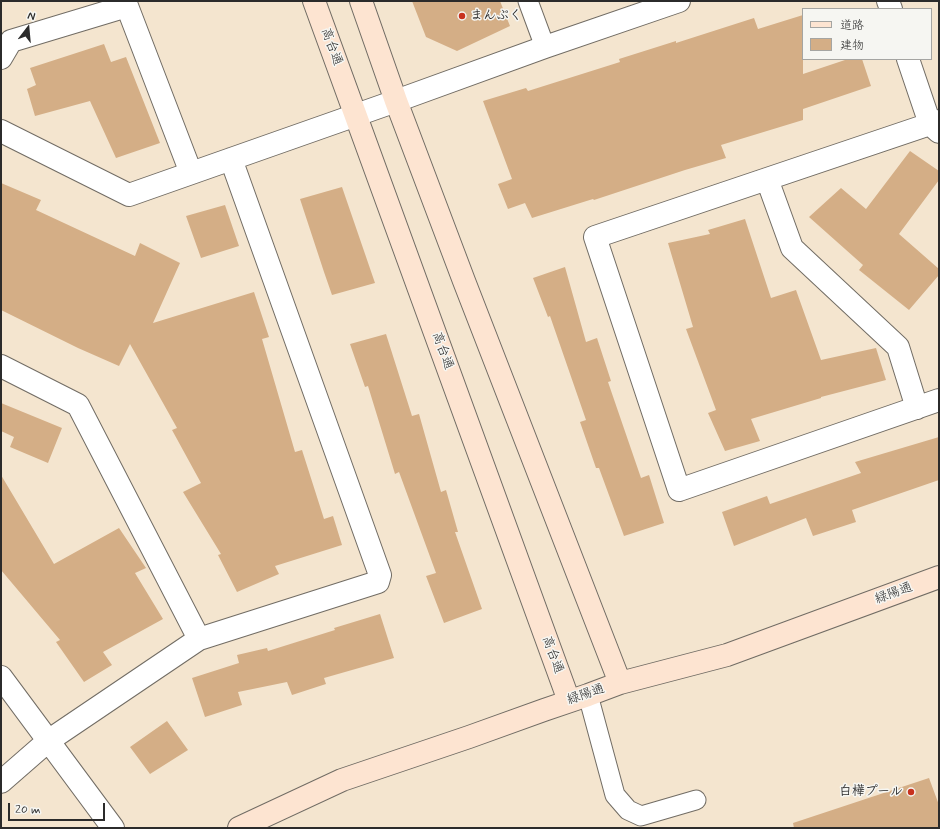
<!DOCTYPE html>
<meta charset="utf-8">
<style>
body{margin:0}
#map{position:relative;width:940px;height:829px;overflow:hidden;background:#f4e5cf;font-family:Mynerve,"Klee One",sans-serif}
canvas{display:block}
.frame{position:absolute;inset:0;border:2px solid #2b2b2b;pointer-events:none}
.legend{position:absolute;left:802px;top:8px;width:130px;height:52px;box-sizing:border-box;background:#f6f6f2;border:1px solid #a5a5a2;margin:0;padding:5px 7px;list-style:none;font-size:12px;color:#2b2b2b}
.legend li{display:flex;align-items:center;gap:8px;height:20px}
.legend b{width:20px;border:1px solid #a5a5a2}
.north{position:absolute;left:8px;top:8px;width:40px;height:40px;-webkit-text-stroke:3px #f6f6f2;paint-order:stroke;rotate:16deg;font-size:11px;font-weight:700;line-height:16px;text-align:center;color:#2b2b2b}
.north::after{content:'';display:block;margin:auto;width:14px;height:18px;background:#2b2b2b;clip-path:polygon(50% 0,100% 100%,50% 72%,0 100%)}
.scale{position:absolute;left:8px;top:803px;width:97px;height:18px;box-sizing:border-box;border:2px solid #2b2b2b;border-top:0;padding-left:5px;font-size:12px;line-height:14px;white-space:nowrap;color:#2b2b2b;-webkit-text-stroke:3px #f6f6f2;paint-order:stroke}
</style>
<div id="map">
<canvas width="940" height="829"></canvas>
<div class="frame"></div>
<ul class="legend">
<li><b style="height:5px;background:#fde4d1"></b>道路</li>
<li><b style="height:11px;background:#d4ae86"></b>建物</li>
</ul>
<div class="north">N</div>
<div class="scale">20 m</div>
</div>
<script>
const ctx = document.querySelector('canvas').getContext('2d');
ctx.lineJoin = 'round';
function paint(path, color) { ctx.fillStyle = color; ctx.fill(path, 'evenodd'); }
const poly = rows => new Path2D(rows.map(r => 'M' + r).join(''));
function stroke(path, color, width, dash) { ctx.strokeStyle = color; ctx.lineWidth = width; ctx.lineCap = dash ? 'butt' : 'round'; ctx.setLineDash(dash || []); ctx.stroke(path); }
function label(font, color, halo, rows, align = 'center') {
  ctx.font = font + ' Mynerve,"Klee One",sans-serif'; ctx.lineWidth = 3; ctx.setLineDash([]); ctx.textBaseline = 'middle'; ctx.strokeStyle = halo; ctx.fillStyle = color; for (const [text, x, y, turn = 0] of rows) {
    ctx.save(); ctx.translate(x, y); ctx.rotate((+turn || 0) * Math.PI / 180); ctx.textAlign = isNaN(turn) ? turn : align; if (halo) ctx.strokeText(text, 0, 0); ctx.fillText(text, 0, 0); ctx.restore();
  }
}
paint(poly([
 [412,1,500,1,510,26,457,51,426,37],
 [803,15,803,74,848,59,862,59,871,86,803,109,803,120,721,145,726,158,685,170,594,200,593,199,532,218,525,203,508,209,498,184,512,179,483,101,526,88,528,91,620,62,619,59,676,41,676,43,754,18,758,29],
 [104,44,111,62,126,57,160,143,116,158,90,101,35,116,27,89,36,85,30,68],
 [910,151,939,171,939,180,899,234,939,269,939,275,909,310,859,270,863,265,809,217,841,188,866,209],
 [1,183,41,200,36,210,135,256,140,243,180,263,153,323,254,292,269,337,262,339,295,452,302,450,324,519,333,516,342,545,275,566,279,574,237,592,218,555,221,554,183,492,201,483,172,430,177,428,130,344,119,366,78,348,1,310],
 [342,187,375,283,332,295,324,272,300,199],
 [225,205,239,246,201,258,186,216],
 [745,219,771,298,796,290,821,360,876,348,886,380,821,397,821,398,751,419,760,441,725,451,708,413,716,410,686,329,693,327,668,243,710,234,708,230],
 [565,267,586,342,597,338,611,381,608,382,641,478,649,475,664,523,624,536,599,468,596,468,580,422,586,420,550,316,548,317,533,278],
 [386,334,412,416,419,414,441,492,446,490,458,532,455,532,482,609,444,623,426,576,436,573,399,472,395,474,368,386,365,387,350,344],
 [1,403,62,428,48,463,10,447,14,437,1,431],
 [939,437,939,480,852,510,856,522,813,536,806,518,734,546,722,512,767,496,770,504,861,473,855,462],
 [1,475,54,564,119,528,146,568,135,573,163,619,103,652,112,665,84,682,56,642,60,640,1,570],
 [380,614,394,658,324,678,326,684,292,695,287,682,238,692,242,705,205,717,192,678,239,663,237,655,267,648,268,651,335,630,334,628],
 [167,721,188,750,150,774,130,747],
 [929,778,939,805,939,828,794,828,793,823]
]), '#d4ae86');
const lane = poly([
 [528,1,545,47],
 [588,695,615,795,628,810,641,816,696,800]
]);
const street = poly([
 [888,1,891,9],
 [1,58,11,41,127,6,191,173],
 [908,59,930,124,939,132],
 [939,121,595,237,679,490,939,400],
 [1,131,129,195,396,101,545,47,679,1],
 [767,179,792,248,898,347,917,408],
 [1,366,78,405,199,639],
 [1,677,113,828],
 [1,782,48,741,199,639,378,582,380,575,231,159]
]);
const secondary = poly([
 [314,1,569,701],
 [361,1,396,101,464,281,620,683],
 [239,828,342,780,469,737,544,710,588,695,620,683,727,655,939,577]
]);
stroke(lane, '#716c64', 21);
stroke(street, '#716c64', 24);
stroke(secondary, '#716c64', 24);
stroke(lane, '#fff', 19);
stroke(street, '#fff', 22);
stroke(secondary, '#fde4d1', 22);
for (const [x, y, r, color] of [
 [462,16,4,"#c8321e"],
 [911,792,4,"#c8321e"]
]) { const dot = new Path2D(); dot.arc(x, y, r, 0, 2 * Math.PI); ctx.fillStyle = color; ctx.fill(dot); stroke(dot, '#f6f6f2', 1.5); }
label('bold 13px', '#2b2b2b', '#f6f6f2', [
 ["まんぷく",470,16],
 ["白樺プール",903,792,"right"]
], 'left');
label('13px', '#2b2b2b', '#f6f6f2', [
 ["高台通",331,47,70],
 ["高台通",442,351,70],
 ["緑陽通",894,594,-20],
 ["高台通",552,655,70],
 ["緑陽通",586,695,-19]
]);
</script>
